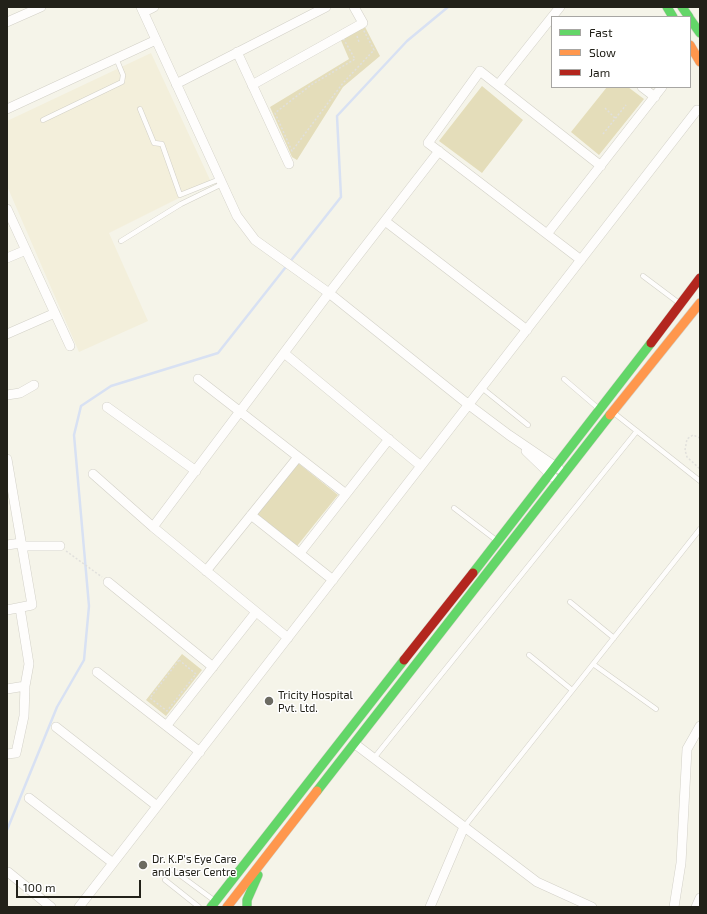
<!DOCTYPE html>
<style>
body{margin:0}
#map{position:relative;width:707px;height:914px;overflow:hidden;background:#f5f4e9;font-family:"Exo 2",sans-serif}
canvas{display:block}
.frame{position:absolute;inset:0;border:8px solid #222119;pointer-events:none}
.legend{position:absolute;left:551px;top:16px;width:140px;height:72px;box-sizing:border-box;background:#fff;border:1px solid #a7a6a3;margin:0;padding:5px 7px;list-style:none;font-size:12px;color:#222119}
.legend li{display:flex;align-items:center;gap:8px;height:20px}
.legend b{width:20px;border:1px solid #a7a6a3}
.scale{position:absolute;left:16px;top:880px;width:125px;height:18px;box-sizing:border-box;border:2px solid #222119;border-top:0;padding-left:5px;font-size:12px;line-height:14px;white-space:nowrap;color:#222119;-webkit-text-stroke:3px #fff;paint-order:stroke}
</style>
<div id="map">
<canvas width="707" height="914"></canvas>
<div class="frame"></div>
<ul class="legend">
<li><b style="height:5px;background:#63d668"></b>Fast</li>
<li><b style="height:5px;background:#ff974d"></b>Slow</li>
<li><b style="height:5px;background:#b3261e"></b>Jam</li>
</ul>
<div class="scale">100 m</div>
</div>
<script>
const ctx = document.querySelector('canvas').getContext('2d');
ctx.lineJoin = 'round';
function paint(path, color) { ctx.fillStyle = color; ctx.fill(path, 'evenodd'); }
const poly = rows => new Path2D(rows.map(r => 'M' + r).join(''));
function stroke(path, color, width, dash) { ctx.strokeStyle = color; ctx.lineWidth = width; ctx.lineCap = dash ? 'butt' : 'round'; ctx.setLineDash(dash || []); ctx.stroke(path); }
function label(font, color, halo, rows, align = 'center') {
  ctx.font = font + ' "Exo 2",sans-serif'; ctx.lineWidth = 3; ctx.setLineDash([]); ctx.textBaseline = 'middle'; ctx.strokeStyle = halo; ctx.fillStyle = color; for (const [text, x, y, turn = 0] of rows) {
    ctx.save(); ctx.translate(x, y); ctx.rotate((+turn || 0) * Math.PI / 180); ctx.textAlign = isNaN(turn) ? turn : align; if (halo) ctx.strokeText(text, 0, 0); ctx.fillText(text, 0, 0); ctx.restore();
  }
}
paint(poly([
 [151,53,211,182,109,233,148,321,79,352,7,186,7,121]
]), '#f3efdb');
paint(poly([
 [364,25,380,56,343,87,297,160,292,157,270,107,349,59,340,38],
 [482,86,523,120,482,173,439,141],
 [607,87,628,87,644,99,599,155,571,132],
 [298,463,338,495,297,546,257,514],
 [182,654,202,670,166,716,146,700]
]), '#e4ddba');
stroke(poly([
 [7,830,57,707,84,660,89,606,74,435,81,406,111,386,218,353,341,197,337,116,407,41,448,7]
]), '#d8e1f3', 2.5);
const lane = poly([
 [140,109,154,143,162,144,180,195,220,179],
 [43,120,122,82,123,75,116,58],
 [121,241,181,204,222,184],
 [643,276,679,303],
 [564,379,599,409],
 [482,388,528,425],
 [614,413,700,481],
 [454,508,496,540],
 [570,602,614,638],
 [529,655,572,690],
 [593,664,656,709],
 [374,758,637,431],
 [464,827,700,529],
 [173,870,215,901],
 [165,880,199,907]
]);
const street = poly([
 [141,7,237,216,255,240,329,293,469,405,509,435,559,469],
 [144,12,154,7],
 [552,17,560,7],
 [7,22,41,7],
 [237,52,289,164],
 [176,84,326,7],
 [252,85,363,23,354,7],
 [498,85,552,17],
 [642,87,655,97],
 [7,109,156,40],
 [7,209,70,346],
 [385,221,527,330],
 [547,234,662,87],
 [7,258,26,250],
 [581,260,428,143,480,71,601,166],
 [7,334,55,313],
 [284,353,421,466],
 [198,379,346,494],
 [7,395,20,393,34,385],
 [107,407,196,471],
 [526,451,553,477],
 [7,459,32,605,7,610],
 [93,474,153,527,288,638],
 [251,515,333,580],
 [153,527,329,293,439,151],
 [7,545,21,543],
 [22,546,60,546],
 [300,553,389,439],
 [206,571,298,457],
 [108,582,213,667],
 [20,608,29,664,25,686],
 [97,672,200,752],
 [7,689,25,686,24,716,16,753,7,754],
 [167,725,256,612],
 [56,727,157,806],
 [355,744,537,882,592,907],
 [29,798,113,863],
 [8,872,51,907],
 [79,907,697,110],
 [430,907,464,827],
 [674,907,681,863,687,749,700,726],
 [696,907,700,898]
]);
const fast = poly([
 [667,7,673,17],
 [682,7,689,17],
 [690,19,700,33],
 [473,573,651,343],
 [317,791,610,415],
 [211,907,404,660],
 [247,907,247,900,258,875]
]);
const slow = poly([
 [690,45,700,62],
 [610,415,700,303],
 [227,907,317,791]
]);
const jam = poly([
 [651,343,700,278],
 [404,660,473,573]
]);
stroke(lane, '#d2d0c7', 5.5);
stroke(street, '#d2d0c7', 10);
stroke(fast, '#d2d0c7', 10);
stroke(slow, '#d2d0c7', 10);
stroke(jam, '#d2d0c7', 10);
stroke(poly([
 [362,27,374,50,343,83,292,151,275,113,311,85,355,59,343,38,362,27],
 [357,36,359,42],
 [605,108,615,118],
 [603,134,626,105],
 [700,438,693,435,687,439,685,450,687,457,700,469],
 [66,551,102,577],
 [179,660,196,674,167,711,150,698,179,660]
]), '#e1e0dc', 1.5, [2, 2]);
stroke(lane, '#fefdfc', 4.5);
stroke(street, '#fefdfc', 9);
stroke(fast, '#63d668', 9);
stroke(slow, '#ff974d', 9);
stroke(jam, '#b3261e', 9);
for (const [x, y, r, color] of [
 [269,701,5,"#6c6b62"],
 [143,865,5,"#6c6b62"]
]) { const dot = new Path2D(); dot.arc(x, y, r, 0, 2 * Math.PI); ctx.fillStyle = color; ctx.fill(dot); stroke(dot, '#fff', 1.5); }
label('11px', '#222119', '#fff', [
 ["Tricity Hospital",278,695],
 ["Pvt. Ltd.",278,708],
 ["Dr. K.P's Eye Care",152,859],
 ["and Laser Centre",152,872]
], 'left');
</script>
